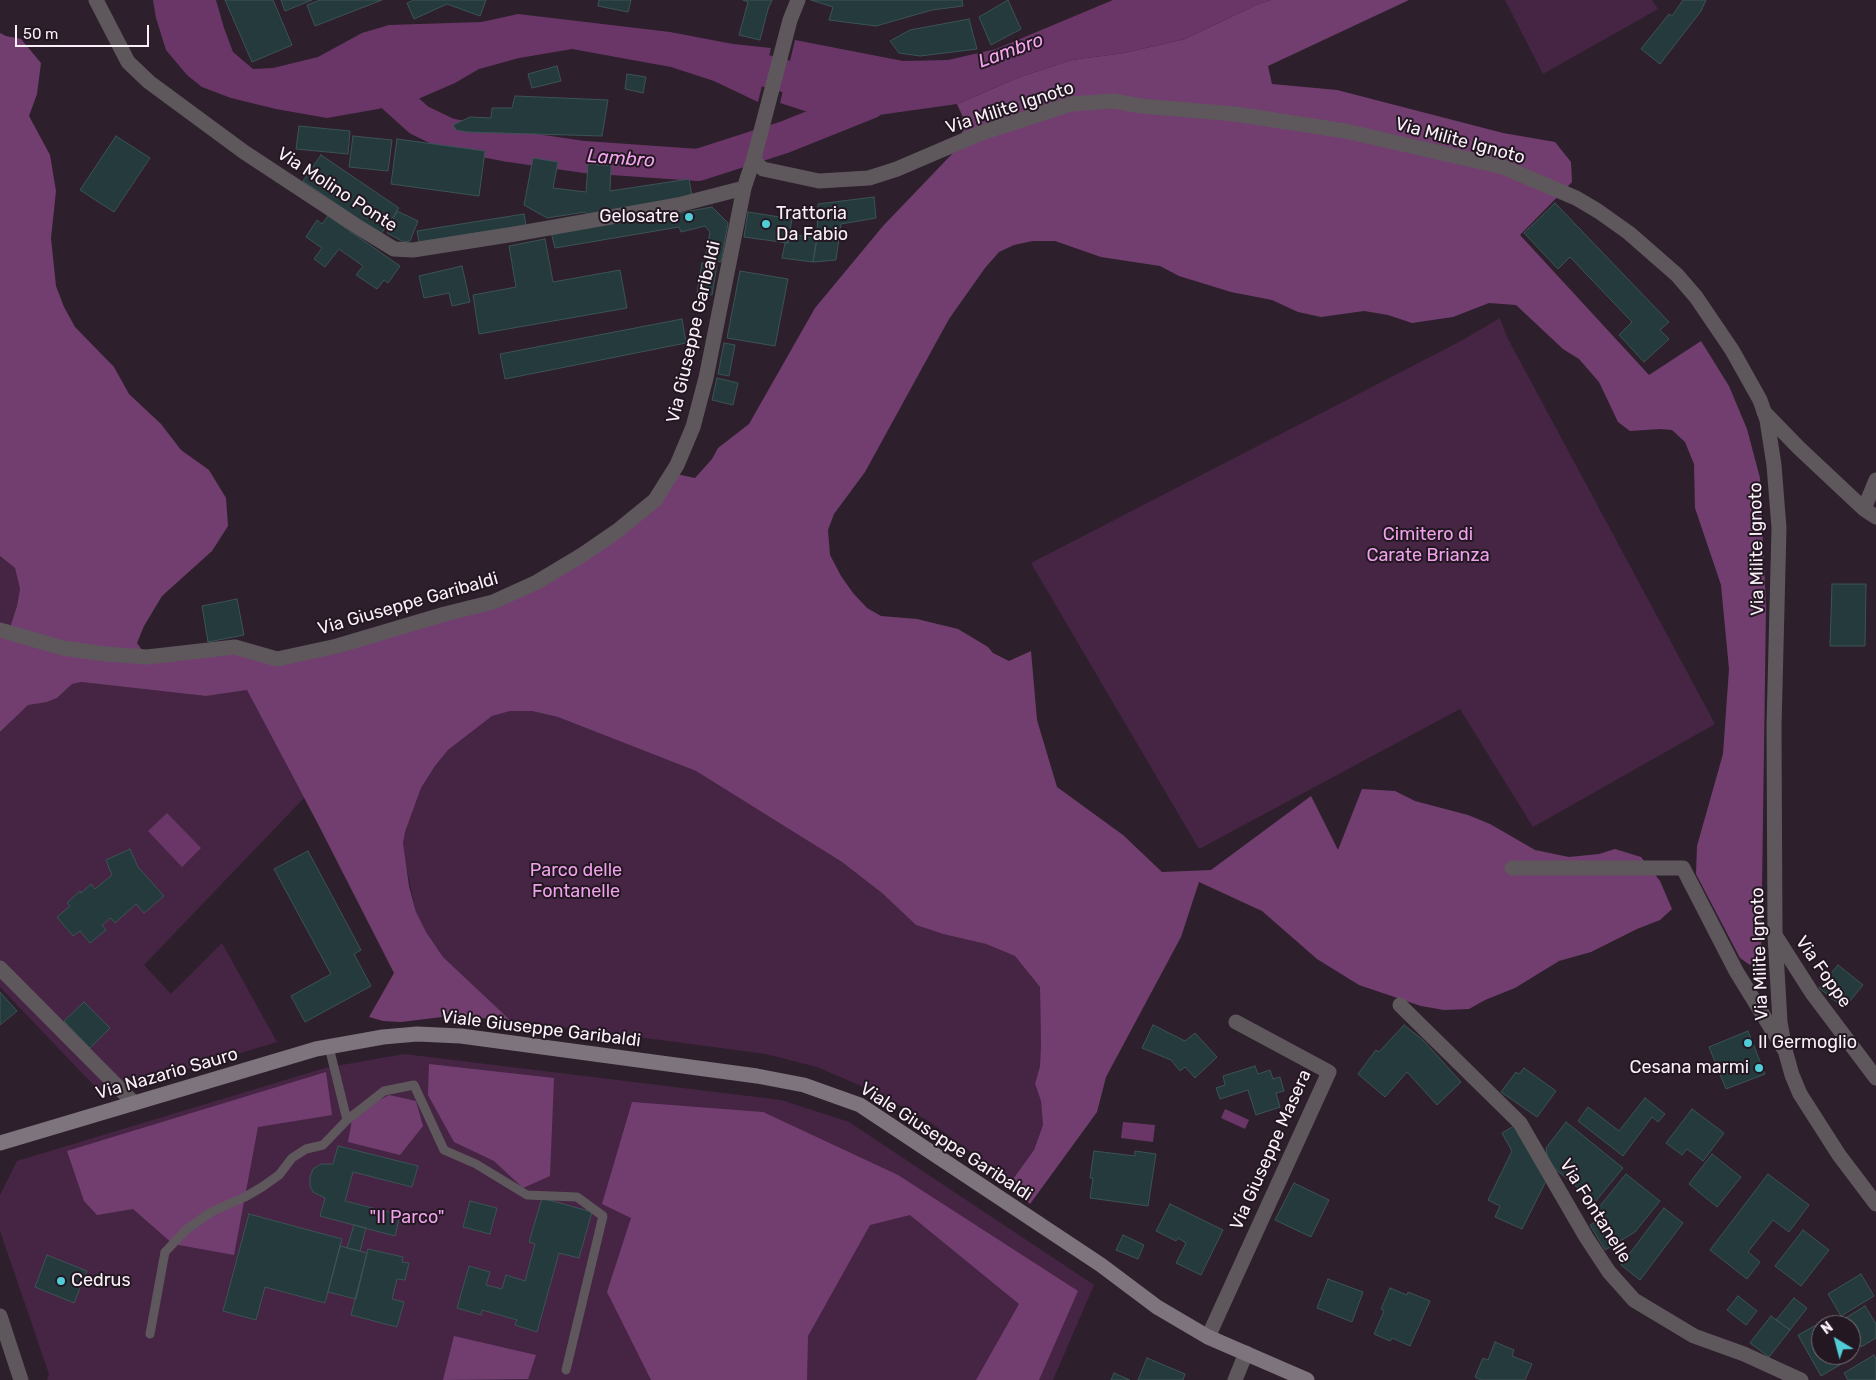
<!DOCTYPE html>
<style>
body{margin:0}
#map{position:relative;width:1876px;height:1380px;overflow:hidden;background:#2d202c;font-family:Rubik,sans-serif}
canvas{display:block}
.north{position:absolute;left:1811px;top:1315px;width:50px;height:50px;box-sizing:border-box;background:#231722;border:1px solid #796e78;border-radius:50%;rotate:323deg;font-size:14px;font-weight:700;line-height:20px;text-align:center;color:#f9f0f8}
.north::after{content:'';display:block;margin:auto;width:18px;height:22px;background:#52ccd6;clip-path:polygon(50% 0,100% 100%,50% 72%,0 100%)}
.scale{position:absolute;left:15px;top:25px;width:134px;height:22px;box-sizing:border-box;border:2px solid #f9f0f8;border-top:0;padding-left:6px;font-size:15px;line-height:18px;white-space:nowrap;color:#f9f0f8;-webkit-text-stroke:4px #231722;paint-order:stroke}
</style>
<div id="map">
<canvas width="1876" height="1380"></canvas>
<div class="north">N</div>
<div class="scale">50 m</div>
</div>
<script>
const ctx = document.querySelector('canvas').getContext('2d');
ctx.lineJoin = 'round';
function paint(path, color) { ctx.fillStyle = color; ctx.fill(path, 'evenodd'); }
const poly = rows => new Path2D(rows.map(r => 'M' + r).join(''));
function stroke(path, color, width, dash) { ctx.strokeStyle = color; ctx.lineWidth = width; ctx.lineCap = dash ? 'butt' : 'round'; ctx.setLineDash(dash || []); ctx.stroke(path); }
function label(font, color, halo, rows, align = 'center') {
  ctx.font = font + ' Rubik,sans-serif'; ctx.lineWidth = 4; ctx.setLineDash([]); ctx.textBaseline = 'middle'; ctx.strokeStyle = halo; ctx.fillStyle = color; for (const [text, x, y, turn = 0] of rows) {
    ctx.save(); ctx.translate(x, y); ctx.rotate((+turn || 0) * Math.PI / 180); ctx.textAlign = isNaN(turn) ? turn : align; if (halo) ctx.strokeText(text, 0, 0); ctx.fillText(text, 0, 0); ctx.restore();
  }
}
paint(poly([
 [1505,0,1652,0,1658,9,1543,74],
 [1500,318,1507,337,1715,724,1533,827,1460,709,1199,849,1031,563,1461,341],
 [0,556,15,568,20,589,17,606,9,629,0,625],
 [81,682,206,696,247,690,304,798,144,965,171,994,222,943,277,1042,103,1095,0,987,0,733,28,704,47,702,57,698,72,684],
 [510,711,532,711,558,717,696,771,842,862,882,893,916,925,943,934,986,944,1015,956,1040,987,1041,1045,1040,1066,1035,1084,1041,1101,1043,1125,1034,1150,1008,1186,971,1152,927,1120,873,1091,817,1067,766,1054,510,1020,443,957,426,932,416,912,406,865,403,843,405,832,421,788,435,766,448,750,492,716],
 [404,1054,781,1100,849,1122,1094,1285,1053,1380,47,1380,49,1374,0,1231,0,1195,17,1161,325,1068]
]), '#462544');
paint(poly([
 [1271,0,1409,0,1268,66,1272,84,1337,90,1503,133,1555,142,1571,162,1572,182,1520,235,1649,375,1701,341,1729,386,1747,429,1760,478,1766,608,1761,958,1750,965,1740,958,1696,874,1697,846,1723,754,1729,669,1721,585,1695,508,1694,464,1685,442,1672,430,1660,429,1630,431,1618,422,1599,382,1579,359,1563,349,1516,305,1489,303,1453,317,1412,323,1388,315,1364,311,1321,317,1298,312,1272,300,1231,292,1179,276,1160,266,1101,257,1055,241,1033,241,1014,245,999,252,985,268,949,319,865,472,834,514,828,530,830,555,841,576,853,593,867,608,881,616,917,619,958,629,988,647,993,653,1009,661,1031,651,1037,720,1057,787,1123,835,1162,872,1211,870,1311,796,1338,850,1362,789,1395,791,1415,801,1468,815,1490,824,1535,850,1569,857,1599,854,1615,849,1641,857,1660,881,1672,909,1660,920,1637,929,1591,952,1559,961,1515,988,1485,1000,1469,1009,1444,1010,1421,1006,1359,985,1317,959,1262,911,1199,882,1181,937,1106,1077,1097,1112,1030,1204,1008,1186,1034,1150,1043,1125,1041,1101,1035,1084,1040,1066,1041,1045,1040,987,1015,956,986,944,943,934,916,925,882,893,842,862,696,771,558,717,532,711,510,711,492,716,448,750,435,766,421,788,405,832,403,843,409,886,416,912,426,932,443,957,510,1020,450,1016,401,1022,383,1021,369,1017,394,973,318,824,247,690,206,696,81,682,72,684,57,698,47,702,28,705,0,732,0,635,8,633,17,606,20,589,15,568,0,556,0,33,6,36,21,39,41,63,37,94,29,116,50,155,56,191,51,238,56,286,64,307,75,327,114,367,129,394,161,424,181,450,209,470,226,498,228,526,212,551,162,596,144,626,137,643,147,657,235,647,277,659,493,602,617,531,672,473,695,478,712,459,718,448,749,424,815,308,883,226,952,154,966,124,957,104,1020,77,1072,60,1124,53,1185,39,1256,5],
 [429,1064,554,1078,550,1176,523,1188,494,1161,454,1142,428,1095],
 [326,1072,332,1115,258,1127,234,1255,173,1244,133,1209,97,1215,84,1201,67,1151],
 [389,1095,416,1101,423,1126,400,1155,348,1142,353,1114],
 [632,1102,763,1112,898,1175,1078,1291,1039,1380,976,1380,1019,1304,910,1215,870,1225,808,1336,807,1380,651,1380,607,1292,631,1218,602,1204],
 [454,1336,536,1355,528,1379,443,1380]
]), '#723e70');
paint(poly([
 [153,0,216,0,224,28,233,52,253,69,273,68,318,57,362,33,389,25,482,22,518,14,670,32,733,44,771,48,758,102,714,81,671,67,572,49,519,58,479,69,455,83,418,99,378,109,327,118,276,109,231,98,202,87,187,75,166,50,156,18],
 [1113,0,1271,0,1256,5,1185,39,1124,53,1072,60,1020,77,957,104,836,121,780,103,795,40,903,61,948,60,996,49],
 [167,813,201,848,182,867,148,831],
 [1225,1109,1249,1120,1245,1129,1221,1118],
 [1123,1122,1155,1125,1153,1142,1121,1138]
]), '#6a3668');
stroke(poly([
 [722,59,829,88],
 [377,80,389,93,419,120,448,134,509,146,584,157,698,165,785,137,870,103]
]), '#6a3668', 32);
const building = poly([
 [225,0,273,0,292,45,252,62,225,0],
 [281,0,312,0,285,11,281,0],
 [320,0,382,0,315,26,307,5,320,0],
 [414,0,486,0,480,16,447,4,414,19,407,3,414,0],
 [599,0,631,0,628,12,598,6,599,0],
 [743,0,772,0,768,9,760,40,739,35,748,2,743,0],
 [811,0,962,0,963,6,932,10,876,26,829,20,833,7,811,0],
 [1008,0,1021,29,991,45,979,17,1008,0],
 [1683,0,1706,0,1701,11,1660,64,1641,49,1669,14,1672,16,1683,0],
 [969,19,977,49,920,56,899,53,890,41,910,30,969,19],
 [557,66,561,81,532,88,528,74,557,66],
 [627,74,646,77,643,93,625,89,627,74],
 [515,96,608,100,602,136,467,132,456,130,453,125,470,117,491,118,492,108,512,108,515,96],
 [299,126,350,131,348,154,296,149,299,126],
 [116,136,150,158,114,212,80,190,116,136],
 [353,136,392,140,388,171,349,167,353,136],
 [397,139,485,151,479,196,391,184,397,139],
 [321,155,399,208,381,234,303,181,321,155],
 [533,158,558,162,553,188,586,192,588,164,611,166,610,191,689,179,692,196,588,216,585,212,547,218,524,205,533,158],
 [874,197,876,218,841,224,836,260,813,262,817,238,818,204,874,197],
 [1555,203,1669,322,1660,330,1669,339,1644,362,1619,335,1632,322,1570,257,1558,269,1524,233,1555,203],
 [712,207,728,223,721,262,705,258,710,232,705,226,681,232,679,227,555,248,551,232,678,210,679,213,712,207],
 [397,211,418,221,410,241,404,242,387,233,397,211],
 [748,212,792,219,788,243,744,237,748,212],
 [524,214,526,225,419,242,417,231,524,214],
 [328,216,400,266,388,283,384,280,377,289,356,275,363,266,339,249,325,267,314,259,322,248,306,237,317,220,322,224,328,216],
 [789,234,817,238,813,262,782,258,785,243,788,243,789,234],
 [545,239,553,282,620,270,627,308,479,334,473,295,516,287,509,246,545,239],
 [702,263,717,265,712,295,697,293,702,263],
 [462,266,470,302,452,306,449,293,424,298,419,276,462,266],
 [740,271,788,279,775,346,727,338,740,271],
 [682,319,686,343,505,379,500,354,682,319],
 [724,343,735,345,729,376,718,374,724,343],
 [717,378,738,383,733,405,712,400,717,378],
 [1832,584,1866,584,1865,646,1830,646,1832,584],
 [237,599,244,635,208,642,202,606,237,599],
 [130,849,138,867,164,896,144,913,136,904,115,923,111,918,102,925,106,930,90,943,80,931,73,936,57,917,70,906,67,903,80,891,81,893,91,884,95,889,112,875,106,860,130,849],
 [308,851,361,950,354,954,371,986,305,1022,291,996,331,974,274,869,308,851],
 [1838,965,1863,985,1844,1008,1819,988,1838,965],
 [0,992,17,1011,0,1025,0,992],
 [84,1002,110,1028,90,1048,64,1021,84,1002],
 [1153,1025,1185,1041,1195,1033,1217,1057,1195,1078,1185,1067,1180,1071,1171,1060,1142,1048,1153,1025],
 [1404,1025,1423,1040,1461,1082,1437,1105,1407,1072,1385,1097,1358,1074,1376,1050,1379,1052,1404,1025],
 [1748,1031,1765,1074,1726,1089,1709,1047,1748,1031],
 [1255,1066,1258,1074,1270,1070,1273,1079,1280,1077,1284,1091,1276,1093,1280,1107,1256,1115,1248,1090,1220,1099,1216,1088,1225,1085,1223,1076,1255,1066],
 [1524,1068,1556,1091,1537,1117,1501,1092,1516,1072,1519,1074,1524,1068],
 [1645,1098,1665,1114,1658,1122,1652,1117,1623,1156,1578,1121,1588,1107,1619,1131,1645,1098],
 [1692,1109,1724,1133,1703,1161,1687,1149,1682,1155,1666,1143,1692,1109],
 [1566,1122,1623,1168,1595,1202,1548,1163,1546,1148,1566,1122],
 [1514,1126,1546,1181,1522,1229,1495,1217,1500,1206,1488,1200,1512,1151,1502,1133,1514,1126],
 [338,1146,418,1166,412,1187,353,1172,345,1201,400,1215,395,1236,320,1216,325,1198,313,1192,310,1186,310,1177,313,1169,321,1164,333,1164,338,1146],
 [1094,1151,1135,1156,1135,1151,1156,1154,1148,1206,1090,1198,1093,1178,1090,1178,1094,1151],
 [1712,1154,1741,1177,1717,1207,1689,1184,1712,1154],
 [1626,1174,1660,1201,1635,1232,1605,1250,1590,1225,1602,1218,1595,1212,1626,1174],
 [1768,1174,1809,1205,1789,1232,1773,1220,1748,1252,1760,1262,1747,1279,1710,1250,1768,1174],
 [1294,1183,1329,1200,1311,1237,1275,1220,1294,1183],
 [542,1198,592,1212,579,1258,559,1253,537,1332,515,1325,517,1320,482,1310,481,1315,457,1308,469,1266,490,1272,486,1285,502,1289,506,1275,525,1281,535,1244,529,1242,542,1198],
 [470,1201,497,1208,490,1234,463,1227,470,1201],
 [1170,1204,1223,1230,1201,1275,1176,1263,1186,1243,1178,1238,1176,1241,1156,1231,1170,1204],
 [1664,1208,1683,1223,1640,1280,1621,1265,1664,1208],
 [249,1214,342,1239,325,1303,265,1287,256,1320,223,1311,249,1214],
 [354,1225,366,1228,360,1251,347,1248,354,1225],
 [1803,1230,1829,1250,1801,1286,1775,1266,1803,1230],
 [1123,1235,1144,1245,1138,1259,1116,1250,1123,1235],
 [340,1246,367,1253,356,1299,328,1292,340,1246],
 [368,1249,403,1257,402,1262,409,1263,405,1280,397,1279,392,1299,404,1302,397,1327,351,1315,368,1249],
 [47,1255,87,1271,74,1303,35,1287,47,1255],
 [1861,1274,1874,1296,1841,1316,1828,1294,1861,1274],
 [1328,1279,1363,1292,1352,1322,1317,1308,1328,1279],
 [1390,1288,1407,1295,1408,1292,1430,1301,1410,1346,1392,1338,1390,1341,1374,1334,1384,1311,1381,1309,1390,1288],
 [1738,1296,1757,1311,1746,1325,1727,1310,1738,1296],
 [1794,1298,1807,1308,1790,1330,1776,1320,1794,1298],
 [1865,1306,1876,1324,1876,1338,1861,1347,1851,1331,1851,1325,1848,1325,1844,1319,1865,1306],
 [1771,1316,1790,1330,1769,1357,1750,1343,1771,1316],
 [1820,1323,1821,1325,1821,1355,1839,1355,1843,1363,1821,1376,1798,1335,1820,1323],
 [1495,1342,1514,1350,1512,1356,1532,1364,1525,1380,1481,1380,1475,1377,1483,1358,1488,1360,1495,1342],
 [1874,1355,1876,1359,1876,1380,1848,1380,1844,1373,1874,1355],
 [1147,1358,1185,1374,1183,1380,1138,1380,1147,1358],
 [1114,1373,1130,1380,1111,1380,1114,1373]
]);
paint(building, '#243a3c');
stroke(building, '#3c5355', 1);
stroke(poly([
 [329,1047,347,1120],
 [150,1334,165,1252,186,1230,211,1212,245,1197,262,1187,279,1175,292,1158,306,1149,323,1145,347,1120,384,1091,414,1085,444,1150,476,1164,527,1195,577,1197,603,1216,566,1370]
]), '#5e585d', 9);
stroke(poly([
 [96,0,128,62,149,82,244,152,358,227,394,249,413,250,515,234,678,205,744,188],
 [1764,412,1799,448,1864,509,1876,517],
 [1864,509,1876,480],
 [0,630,63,648,105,654,147,657,235,647,277,659,337,646,445,614,493,602,537,582,582,555,617,531,655,500,677,465,693,427,706,378,744,188,754,158],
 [1512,868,1683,868,1736,971,1784,1049],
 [1775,935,1812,993,1876,1078],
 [0,968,134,1103],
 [1400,1005,1520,1123,1586,1237,1609,1272,1634,1300,1694,1336,1744,1354,1801,1380],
 [0,1316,21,1380],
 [1208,1337,1329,1072,1236,1022],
 [1235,1380,1246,1353]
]), '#5e585d', 15);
stroke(poly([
 [798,0,790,20,754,158,758,165,763,169,819,181,869,178,897,169,981,133,1071,104,1113,101,1141,106,1235,114,1345,131,1503,167,1576,198,1598,211,1629,233,1677,275,1696,297,1732,350,1760,400,1767,420,1774,465,1779,528,1774,726,1775,935,1780,1022,1785,1050,1792,1075,1800,1094,1839,1155,1876,1204]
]), '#5e585d', 15);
stroke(poly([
 [0,1143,316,1049,383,1037,417,1034,461,1036,757,1076,804,1085,860,1105,1101,1265,1157,1307,1208,1337,1307,1380]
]), '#7e747d', 15);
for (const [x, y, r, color] of [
 [689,217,5,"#52ccd6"],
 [766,224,5,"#52ccd6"],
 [1748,1043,5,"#52ccd6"],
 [1759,1068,5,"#52ccd6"],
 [61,1281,5,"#52ccd6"]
]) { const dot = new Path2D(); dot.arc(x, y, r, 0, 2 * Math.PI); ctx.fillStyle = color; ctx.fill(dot); stroke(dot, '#231722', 2); }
label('18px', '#f9f0f8', '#231722', [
 ["Via Milite Ignoto",1010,108,-18],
 ["Via Milite Ignoto",1460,141,15],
 ["Via Molino Ponte",337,190,33],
 ["Via Giuseppe Garibaldi",694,332,-77],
 ["Via Milite Ignoto",1757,549,-91],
 ["Via Giuseppe Garibaldi",408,604,-16],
 ["Via Milite Ignoto",1760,954,-92],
 ["Via Foppe",1823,972,55],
 ["Viale Giuseppe Garibaldi",541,1029,7],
 ["Via Nazario Sauro",167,1074,-16],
 ["Viale Giuseppe Garibaldi",946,1142,33],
 ["Via Giuseppe Masera",1271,1150,-66],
 ["Via Fontanelle",1595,1211,58]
]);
label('18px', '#f9f0f8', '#231722', [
 ["Trattoria",776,214],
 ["Da Fabio",776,235],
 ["Gelosatre",679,217,"right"],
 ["Il Germoglio",1758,1043],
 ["Cesana marmi",1749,1068,"right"],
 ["Cedrus",71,1281]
], 'left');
label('18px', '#efa1eb', '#231722', [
 ["Cimitero di",1428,535],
 ["Carate Brianza",1428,556],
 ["Parco delle",576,871],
 ["Fontanelle",576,892],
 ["\"Il Parco\"",407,1218]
]);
label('italic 19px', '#f4a6ef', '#231722', [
 ["Lambro",1011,51,-20],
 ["Lambro",621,159,4]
]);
</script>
